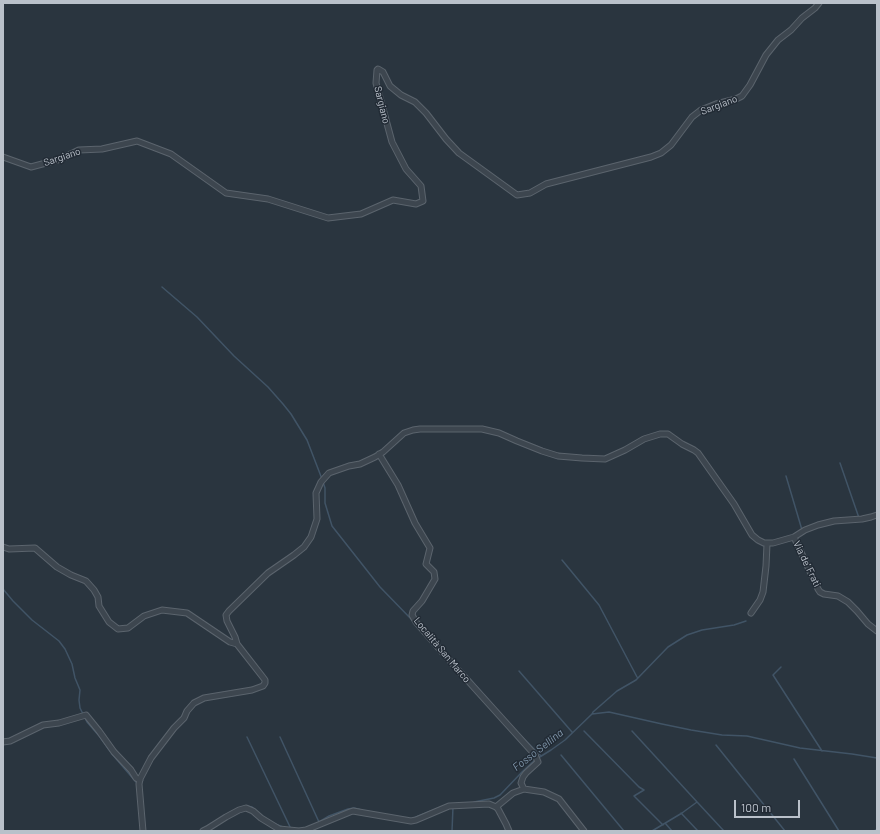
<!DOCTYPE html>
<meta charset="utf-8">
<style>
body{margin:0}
#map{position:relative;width:880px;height:834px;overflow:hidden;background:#2a353f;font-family:Barlow,sans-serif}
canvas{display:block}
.frame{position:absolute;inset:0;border:4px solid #bac1ca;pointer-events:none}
.scale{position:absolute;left:734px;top:800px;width:66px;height:18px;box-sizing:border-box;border:2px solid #bac1ca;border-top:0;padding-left:5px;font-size:12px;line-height:14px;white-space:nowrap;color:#bac1ca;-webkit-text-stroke:3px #222b35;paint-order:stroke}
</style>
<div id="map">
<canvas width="880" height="834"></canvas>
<div class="frame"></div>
<div class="scale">100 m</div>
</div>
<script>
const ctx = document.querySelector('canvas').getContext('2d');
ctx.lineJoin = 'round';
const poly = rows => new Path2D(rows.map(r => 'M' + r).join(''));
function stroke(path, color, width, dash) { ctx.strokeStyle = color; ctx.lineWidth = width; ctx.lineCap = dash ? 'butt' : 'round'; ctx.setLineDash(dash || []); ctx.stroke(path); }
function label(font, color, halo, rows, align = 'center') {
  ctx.font = font + ' Barlow,sans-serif'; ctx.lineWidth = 3; ctx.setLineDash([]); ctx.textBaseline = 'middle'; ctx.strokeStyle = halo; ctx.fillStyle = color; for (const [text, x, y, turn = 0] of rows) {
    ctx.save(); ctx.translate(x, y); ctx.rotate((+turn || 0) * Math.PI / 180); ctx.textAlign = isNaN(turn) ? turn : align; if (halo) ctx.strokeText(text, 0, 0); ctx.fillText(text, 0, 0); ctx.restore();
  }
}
stroke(poly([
 [162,287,197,317,234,356,268,387,283,404,291,414,307,440,322,479],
 [840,463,859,518],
 [786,476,802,530],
 [323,482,325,488,325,503,332,526,380,587,413,621],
 [562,560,599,605,637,677],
 [3,589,13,601,32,620,59,641,65,649,72,664,75,678,80,690,79,700,80,708,87,722,100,737,112,754,136,782],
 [781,667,773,675,822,751],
 [461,669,493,705],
 [519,671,572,732],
 [592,714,609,712,662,724,691,730,722,735,747,736,800,748,852,754,877,758],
 [584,731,639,787,644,790,634,796,663,825],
 [632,731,698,803,724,831],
 [517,732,541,756],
 [247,737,291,829],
 [280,737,319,822],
 [716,745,785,831],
 [561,755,624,831],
 [794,759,839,831],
 [474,802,494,798,500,795,522,772,535,760,551,750,565,740,592,714,593,712,617,691,636,680,668,647,687,635,702,630,734,625,746,621],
 [247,806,252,807,254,809],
 [257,812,267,819],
 [681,813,698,831],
 [411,819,446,805],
 [319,822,329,816,348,809,354,808,362,810],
 [665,823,672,831],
 [275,824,283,827],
 [452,831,453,807],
 [652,831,682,813,697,802],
 [874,831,877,829]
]), '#415466', 1.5);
const minor = poly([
 [3,157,31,167,61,159,79,150,102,149,137,141,171,154,226,193,268,199,328,218,361,214,393,200,416,204,423,201,421,186,406,169,392,142,376,83,377,70,378,69,383,72,390,86,401,95,415,102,426,113,446,139,459,153,517,195,530,193,546,184,651,157,661,153,671,145,692,117,701,110,716,104,736,99,742,96,750,85,766,55,778,40,791,30,802,18,815,8,819,3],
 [379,454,398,485,415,523,430,548,426,564,434,572,435,579,422,601,413,611,412,615,416,622,442,652,535,755,538,762,526,773,523,777,521,783,524,789],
 [794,537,818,589,820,592,824,594,838,596,848,602,857,611,868,624,877,631],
 [3,547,9,549,35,548,57,567,71,575,86,581,94,590,98,597,99,606,109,622,118,629,128,628,144,616,162,610,187,613,230,642,237,644],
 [751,613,760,600,763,592,766,566,767,544],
 [3,742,10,741,43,725,59,723,86,715,99,731,114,752,131,770,136,778,140,780],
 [496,807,513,793,524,789,544,792,559,799,584,831],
 [496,807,498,809,506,824,509,831],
 [143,831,139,784,140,779,151,758,174,728,184,718,187,711,194,703,204,698,252,690,263,686,265,683,265,680,262,676,237,644,235,637,227,621,226,615,229,611,268,573,294,555,304,547,311,537,317,519,316,493,321,482,329,473,349,466,360,464,375,457,383,452,404,433,413,430,420,429,482,429,499,433,517,441,542,451,558,456,582,458,605,459,625,450,644,439,660,434,668,434,682,444,694,450,698,453,734,504,752,535,758,540,764,543,773,543,794,537,805,530,818,525,834,521,862,519,871,517,877,515],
 [203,831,207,829,226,817,239,810,246,808,253,811,261,818,279,829,299,831,306,830,350,812,353,811,411,821,416,820,449,806,489,804,496,807]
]);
stroke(minor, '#5b646d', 7);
stroke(minor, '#3d464f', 5);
label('10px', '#bac1ca', '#222b35', [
 ["Sargiano",382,105,76],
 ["Sargiano",719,105,-21],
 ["Sargiano",62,157,-19],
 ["Via de' Frati",807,564,64],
 ["Località San Marco",442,650,50]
]);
label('italic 11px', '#7f95a9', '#222b35', [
 ["Fosso Sellina",538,750,-38]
]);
</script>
